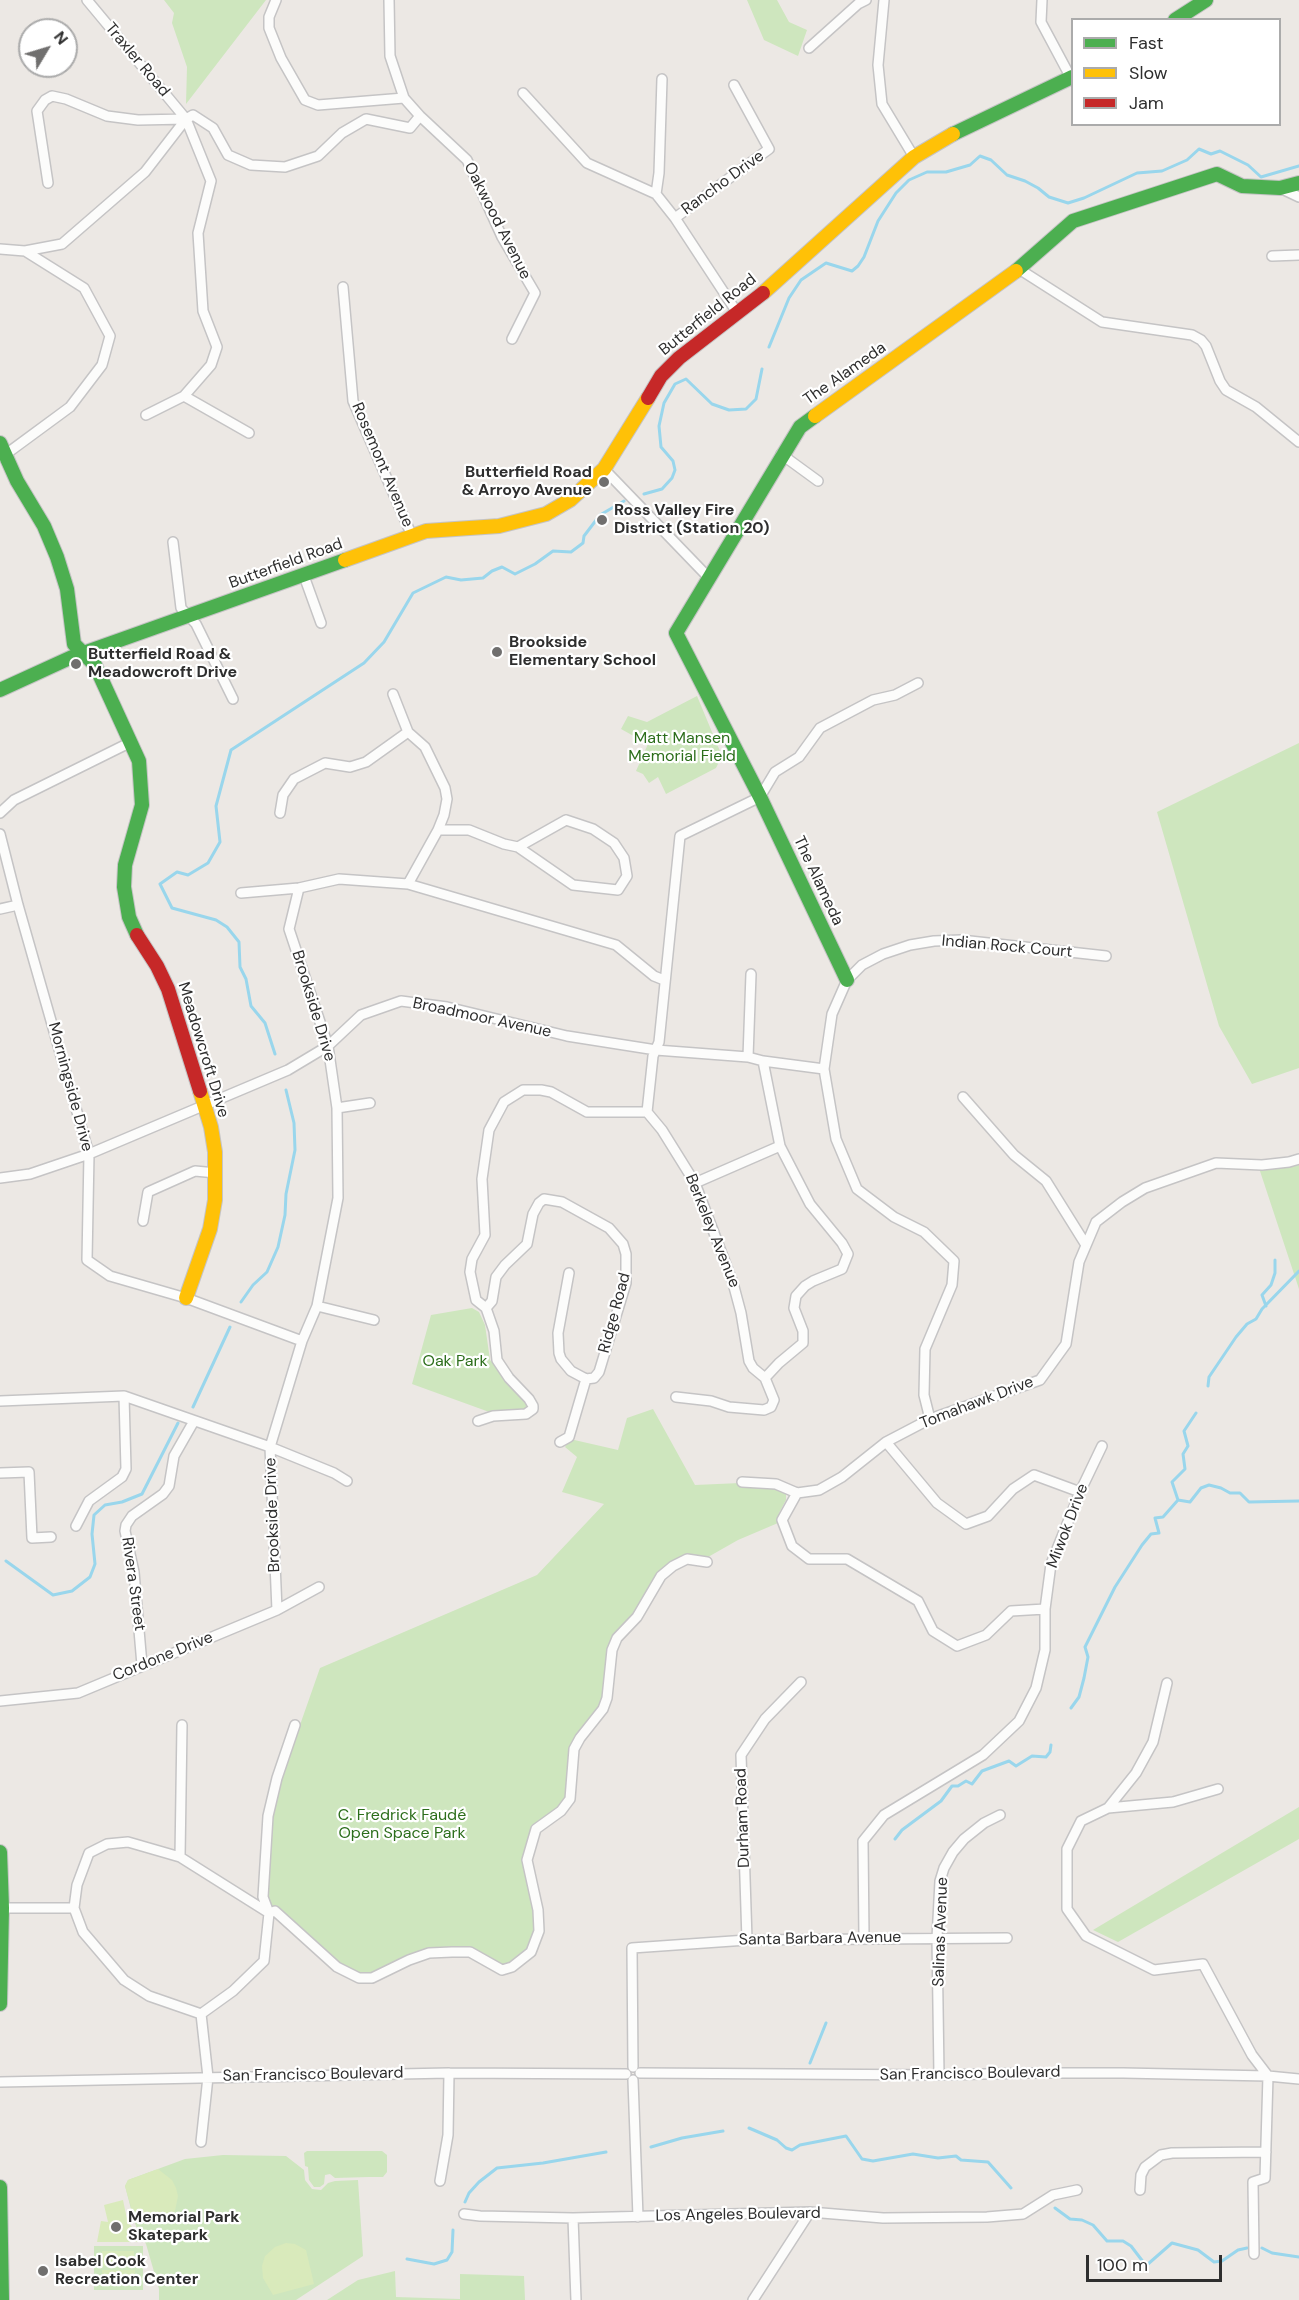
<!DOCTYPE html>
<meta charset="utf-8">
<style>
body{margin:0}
#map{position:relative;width:1299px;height:2300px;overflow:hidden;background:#ece8e4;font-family:"DM Sans",sans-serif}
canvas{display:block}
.legend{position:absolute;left:1071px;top:18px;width:210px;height:108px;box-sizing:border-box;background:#fff;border:2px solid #ababab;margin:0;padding:8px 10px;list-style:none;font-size:18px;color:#2e2e2e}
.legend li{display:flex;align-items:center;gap:12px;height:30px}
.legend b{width:30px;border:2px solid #ababab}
.north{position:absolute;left:18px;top:18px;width:60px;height:60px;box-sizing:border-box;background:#fff;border:2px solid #ababab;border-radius:50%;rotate:52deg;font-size:16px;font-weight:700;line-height:24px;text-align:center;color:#2e2e2e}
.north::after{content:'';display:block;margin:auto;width:21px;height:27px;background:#706f6e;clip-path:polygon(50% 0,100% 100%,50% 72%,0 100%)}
.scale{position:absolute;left:1086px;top:2255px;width:136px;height:27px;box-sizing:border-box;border:3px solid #2e2e2e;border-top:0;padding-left:8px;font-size:18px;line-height:21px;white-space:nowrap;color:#2e2e2e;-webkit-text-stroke:4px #fff;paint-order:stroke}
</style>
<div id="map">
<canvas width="1299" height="2300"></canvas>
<ul class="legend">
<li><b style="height:8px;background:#4caf50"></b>Fast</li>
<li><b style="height:8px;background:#ffc107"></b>Slow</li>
<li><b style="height:8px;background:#c62828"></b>Jam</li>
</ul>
<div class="north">N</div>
<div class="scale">100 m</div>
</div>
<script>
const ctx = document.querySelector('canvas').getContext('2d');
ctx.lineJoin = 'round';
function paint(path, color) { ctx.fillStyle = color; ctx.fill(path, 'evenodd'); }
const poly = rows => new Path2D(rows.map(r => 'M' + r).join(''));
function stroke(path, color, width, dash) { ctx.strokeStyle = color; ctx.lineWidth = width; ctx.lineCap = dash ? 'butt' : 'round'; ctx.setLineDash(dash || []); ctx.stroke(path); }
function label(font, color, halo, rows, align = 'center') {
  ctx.font = font + ' "DM Sans",sans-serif'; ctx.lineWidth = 4.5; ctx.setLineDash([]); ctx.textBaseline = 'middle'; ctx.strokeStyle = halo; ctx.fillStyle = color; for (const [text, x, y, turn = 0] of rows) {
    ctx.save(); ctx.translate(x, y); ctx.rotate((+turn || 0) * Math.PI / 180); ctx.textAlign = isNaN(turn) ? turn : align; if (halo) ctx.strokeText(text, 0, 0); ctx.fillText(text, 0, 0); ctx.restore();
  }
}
paint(poly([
 [164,0,266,0,186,104,187,67,172,23,174,13],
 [747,0,777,0,789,22,807,30,798,56,764,40],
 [697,696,722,756,716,768,666,794,658,777,649,783,643,774,636,771,648,744,621,729,628,716,647,722],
 [1299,743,1299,1068,1252,1084,1219,1026,1157,812],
 [1299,1159,1299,1289,1258,1165],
 [472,1308,479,1312,485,1325,490,1360,533,1406,527,1409,492,1413,412,1384,431,1315],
 [653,1409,695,1485,763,1482,786,1491,786,1500,779,1513,778,1523,738,1540,701,1561,673,1566,617,1638,607,1698,580,1738,570,1799,536,1830,527,1860,539,1931,531,1952,502,1970,470,1952,429,1953,386,1973,348,1974,276,1911,269,1913,264,1866,268,1816,320,1668,537,1575,604,1504,562,1492,577,1457,565,1447,570,1439,618,1450,627,1418],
 [1299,1807,1299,1839,1118,1942,1093,1930],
 [307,2151,382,2151,387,2155,387,2172,383,2177,369,2177,335,2178,330,2174,325,2175,324,2184,320,2187,314,2187,309,2180,308,2167,305,2166,304,2153],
 [223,2155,286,2156,304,2170,305,2180,312,2189,321,2190,328,2183,335,2181,358,2180,363,2256,296,2300,159,2300,159,2289,146,2244,138,2231,130,2210,131,2209,125,2186,128,2180,185,2159],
 [94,2246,143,2246,143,2290,94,2290],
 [395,2271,396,2297,460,2299,460,2274,524,2276,525,2300,327,2300,358,2280]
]), '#cee6be');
paint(poly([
 [158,2169,172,2180,176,2188,178,2196,175,2211,162,2222,154,2224,135,2221,125,2186,128,2180],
 [123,2200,127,2219,141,2242,97,2242,101,2221,108,2222,104,2205],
 [286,2243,295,2244,306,2250,314,2284,273,2295,263,2278,262,2266,265,2256,275,2247],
 [102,2251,134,2251,134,2266,102,2266],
 [102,2270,135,2270,135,2285,103,2285]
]), '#d9eabb');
stroke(poly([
 [769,347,789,298,801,280,826,263,852,271,858,266,864,257,878,221,896,193,909,180,927,172,946,172,970,165,980,156,991,160,1007,175,1025,181,1038,188,1049,197,1068,203,1084,198,1137,173,1162,171,1187,160,1199,149,1211,154,1220,151,1248,165,1261,177,1299,166],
 [644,494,662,489,672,478,675,470,673,461,661,447,659,426,664,403,675,384,686,379,712,404,729,410,746,409,756,399,762,369],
 [275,1054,265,1023,251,1006,246,979,240,967,239,942,227,927,216,920,172,908,160,884,177,872,188,875,208,863,220,842,216,806,231,750,364,663,384,642,413,593,446,577,461,580,483,578,492,571,502,567,515,574,535,564,553,551,571,552,583,543,584,536,600,515,624,501],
 [241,1302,253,1285,267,1272,278,1247,285,1215,286,1194,295,1150,294,1123,286,1090],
 [1266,1306,1262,1295,1271,1285,1275,1273,1275,1260],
 [1208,1386,1209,1377,1236,1337,1247,1324,1256,1319,1262,1309,1299,1271],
 [193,1407,230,1327],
 [1178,1500,1172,1482,1185,1469,1183,1454,1188,1446,1184,1431,1196,1413],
 [6,1561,53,1595,72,1591,90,1577,95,1564,92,1534,94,1515,105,1505,122,1502,142,1494,178,1423],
 [1071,1708,1079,1697,1084,1678,1088,1657,1085,1647,1115,1587,1142,1545,1151,1534,1159,1533,1155,1518,1163,1517,1178,1500,1190,1502,1201,1488,1209,1485,1221,1488,1230,1493,1240,1493,1249,1502,1299,1501],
 [895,1839,902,1830,941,1801,952,1786,958,1786,966,1781,972,1784,982,1771,1009,1761,1016,1766,1032,1756,1046,1757,1050,1752,1051,1745],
 [810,2063,826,2023],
 [749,2128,777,2140,786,2148,792,2150,800,2145,846,2136,862,2159,873,2161,913,2154,938,2158,956,2156,961,2160,988,2162,1011,2188],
 [651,2147,682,2138,723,2131],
 [465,2202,469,2193,479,2182,497,2168,543,2163,606,2152],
 [1055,2208,1070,2219,1082,2220,1093,2225,1107,2241,1123,2241,1131,2246,1144,2263,1148,2264,1172,2243,1198,2250,1214,2262,1222,2261,1238,2250,1247,2248],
 [1262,2248,1272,2253,1299,2257],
 [407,2259,434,2264,447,2260,452,2252,453,2230]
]), '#99d6ec', 3);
const street = poly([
 [87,0,186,119,211,181,198,233,203,311,217,347,211,365,184,396,146,415],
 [276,0,269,17,269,28,281,58,305,100,318,105,404,98,420,116,467,160,502,237,535,293,512,339],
 [389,0,390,56,404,98],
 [884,0,878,65,882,104,914,157],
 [1042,0,1041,22,1071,78],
 [809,48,858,4,866,0],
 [662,79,659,173,656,194,675,218,738,314],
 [523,93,587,163,656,194],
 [48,183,37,111,45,100,52,96,66,99,107,116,138,120,186,119],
 [1280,188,1299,197],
 [675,218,769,149,734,85],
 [0,249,25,251,62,244,145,172,186,119,193,115,213,128,228,155,251,165,285,167,318,156,342,133,366,119,410,128,420,116],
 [1272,256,1299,255],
 [1019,269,1102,322,1192,335,1201,340,1206,346,1220,381,1226,390,1256,407,1299,442],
 [343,287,353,401,412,536],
 [184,396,249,433],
 [781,454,818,481],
 [2,457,70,407,102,365,110,336,84,288,25,251],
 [604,469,710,579],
 [173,542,181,608,196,624,233,699],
 [304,576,321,623],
 [393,694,408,732,425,747,445,788,447,799,444,815,438,830,408,884],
 [0,813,14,800,131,742],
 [280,813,283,795,294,779,325,763,350,767,366,762,408,732],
 [566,820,593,829,614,843,624,858,627,876,618,890,573,885,518,847,566,820],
 [438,830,469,830,504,844,518,847],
 [0,834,18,905,89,1154,87,1260,110,1276,186,1298,302,1341],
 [241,893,299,888,339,879,408,884,616,945,654,976,664,980],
 [0,909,18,905],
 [748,1057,751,974],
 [763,1061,780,1146,810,1204,842,1243,848,1254,842,1269,813,1281,805,1286,796,1296,794,1308,803,1331,803,1343,779,1363,765,1378],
 [963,1097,1014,1155,1046,1181,1086,1245],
 [337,1108,370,1103],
 [0,1178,30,1174,89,1154,288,1070,328,1046,361,1015,401,1001,447,1007,567,1036,656,1050,748,1057,763,1061,824,1069],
 [695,1183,780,1146],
 [143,1221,148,1192,195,1171,216,1173],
 [317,1306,374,1320],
 [486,1308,492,1301,496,1277,505,1265,527,1244,533,1214,539,1203,544,1199,562,1202,609,1228,623,1244,626,1254,626,1283,599,1372,594,1378,586,1379,571,1371,561,1359,559,1353,558,1333,569,1273],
 [486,1308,476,1300,470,1272,472,1259,485,1235,482,1179,489,1130,504,1102,523,1090,541,1090,551,1092,587,1112,647,1112],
 [676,1397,711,1401,729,1407,764,1410,771,1407,774,1400,765,1378,753,1368,749,1361,741,1313,733,1283,695,1183,662,1130,647,1112,653,1056,659,1042,680,836,760,797,775,772,799,757,820,728,873,700,895,695,918,683],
 [0,1401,124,1396,270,1447,334,1473,347,1481],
 [930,1419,924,1395,925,1349,952,1285,954,1261,924,1232,894,1217,857,1189,836,1139,824,1069,832,1014,847,980,862,965,883,954,910,945,934,941,961,940,1106,956],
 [478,1421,493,1416,526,1414,533,1409,533,1406,529,1399,509,1378,497,1360,494,1331,486,1308],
 [560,1442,569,1437,586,1379],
 [886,1442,937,1503,966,1524,988,1516,1013,1489,1034,1475,1080,1492],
 [0,1473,29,1472,32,1538,51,1537],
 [742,1482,776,1484,797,1493],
 [797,1493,819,1490,842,1477,886,1442,930,1419,1040,1380,1066,1344,1079,1262,1096,1222,1122,1202,1145,1188,1216,1163,1262,1165,1289,1162,1299,1159],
 [797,1493,782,1520,792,1546,809,1559,847,1559,918,1601,933,1631,957,1646,986,1635,1011,1611,1045,1609],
 [76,1526,89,1501,122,1477,126,1469,124,1396],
 [277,1610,270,1447,302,1341,317,1306,338,1198,337,1108,328,1046,289,929,299,888],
 [142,1665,134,1572,125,1531,126,1525,132,1516,163,1494,169,1486,174,1456,194,1421],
 [1167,1683,1153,1742,1136,1773,1108,1808,1081,1821,1067,1849,1067,1909,1086,1936,1154,1970,1203,1964,1252,2055,1268,2076,1265,2178,1253,2182,1254,2254],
 [0,1701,78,1693,277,1610,319,1587],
 [1108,1808,1173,1802,1218,1789],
 [180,1857,182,1725],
 [2,1908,74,1908,77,1885,89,1853,107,1844,128,1842,180,1857,269,1913],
 [74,1908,83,1932,124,1980,149,1996,201,2014],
 [269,1913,275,1911,337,1967,359,1978,372,1978,409,1960,429,1953,452,1952,470,1952,502,1970,512,1967,531,1952,539,1931,538,1910,527,1860,536,1829,561,1811,570,1799,574,1749,580,1738,603,1709,607,1698,612,1650,617,1638,637,1617,661,1576,673,1566,687,1559,707,1562],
 [864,1938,863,1841,884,1815,983,1755,1019,1721,1036,1688,1045,1650,1045,1609,1051,1564,1080,1492,1102,1446],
 [747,1940,741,1755,765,1719,801,1682],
 [633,2067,632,1948,747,1940,1007,1938],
 [640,2073,939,2075,1027,2073,1123,2073,1268,2076,1299,2079],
 [939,2075,937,1938,940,1881,944,1868,953,1852,964,1839,984,1823,1000,1815],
 [633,2080,638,2217],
 [0,2082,449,2073,626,2074],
 [201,2142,208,2077,201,2014,233,1991,264,1961,269,1913,263,1897,268,1816,277,1778,295,1725],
 [440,2181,448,2135,449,2073],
 [1140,2190,1141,2175,1145,2167,1161,2155,1172,2153,1266,2152],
 [464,2214,480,2216,573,2218,810,2212,883,2218,987,2217,1023,2214,1053,2195,1077,2190],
 [573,2218,576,2300],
 [753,2300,810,2212]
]);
const fast = poly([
 [1175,20,1206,0],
 [953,134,1072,77],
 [1016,271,1073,221,1217,174,1242,186,1280,188,1299,183],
 [815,416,800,427,676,633,760,797,847,980],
 [0,443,17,481,44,526,57,557,67,589,74,644,95,665,139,761,142,805,125,865,124,887,129,917,137,935],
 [0,690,72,657,345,560],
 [0,1852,2,1908,0,2004],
 [0,2187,2,2300]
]);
const slow = poly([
 [763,293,914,157,953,134],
 [815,416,1016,271],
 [345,560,426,531,499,526,546,514,570,500,604,469,648,398],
 [186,1298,210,1229,215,1200,215,1152,211,1127,200,1091]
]);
const jam = poly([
 [648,398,661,376,679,358,763,293],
 [137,935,157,966,168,989,200,1091]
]);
stroke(street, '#c5c4c5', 12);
stroke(fast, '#c5c4c5', 16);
stroke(slow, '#c5c4c5', 16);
stroke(jam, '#c5c4c5', 16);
stroke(street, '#fcfcfb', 9);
stroke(fast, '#4caf50', 14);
stroke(slow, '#ffc107', 14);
stroke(jam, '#c62828', 14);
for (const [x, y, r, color] of [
 [604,482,6,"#706f6e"],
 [602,520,6,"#706f6e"],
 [497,652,6,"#706f6e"],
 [76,664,6,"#706f6e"],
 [116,2227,6,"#706f6e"],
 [43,2271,6,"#706f6e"]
]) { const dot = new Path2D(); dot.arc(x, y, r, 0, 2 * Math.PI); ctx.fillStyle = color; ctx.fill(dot); stroke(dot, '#fff', 2); }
label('16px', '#2e2e2e', '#fff', [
 ["Traxler Road",137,60,50],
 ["Rancho Drive",723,183,-36],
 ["Oakwood Avenue",497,221,63],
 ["Butterfield Road",708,315,-39],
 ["The Alameda",845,374,-35],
 ["Rosemont Avenue",382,465,67],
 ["Butterfield Road",286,564,-20],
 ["The Alameda",818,881,65],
 ["Indian Rock Court",1007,947,5],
 ["Brookside Drive",313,1006,73],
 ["Broadmoor Avenue",482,1018,12],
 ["Meadowcroft Drive",203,1050,73],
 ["Morningside Drive",70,1087,75],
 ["Berkeley Avenue",712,1231,68],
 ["Ridge Road",615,1313,-75],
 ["Tomahawk Drive",977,1403,-21],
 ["Brookside Drive",273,1515,-92],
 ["Miwok Drive",1068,1526,-69],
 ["Rivera Street",133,1584,82],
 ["Cordone Drive",163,1657,-22],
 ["Durham Road",743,1818,-92],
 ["Salinas Avenue",941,1932,-88],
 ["Santa Barbara Avenue",820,1939,-1],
 ["San Francisco Boulevard",970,2074,-1],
 ["San Francisco Boulevard",313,2075,-1],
 ["Los Angeles Boulevard",738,2215,-1]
]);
label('bold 16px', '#2e2e2e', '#fff', [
 ["Butterfield Road",592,473,"right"],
 ["& Arroyo Avenue",592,491,"right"],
 ["Ross Valley Fire",614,511],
 ["District (Station 20)",614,529],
 ["Brookside",509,643],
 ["Elementary School",509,661],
 ["Butterfield Road &",88,655],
 ["Meadowcroft Drive",88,673],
 ["Memorial Park",128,2218],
 ["Skatepark",128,2236],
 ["Isabel Cook",55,2262],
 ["Recreation Center",55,2280]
], 'left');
label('16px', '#2c6e1b', '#fff', [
 ["Matt Mansen",682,739],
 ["Memorial Field",682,757],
 ["Oak Park",455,1362],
 ["C. Fredrick Faudé",402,1816],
 ["Open Space Park",402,1834]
]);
</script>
